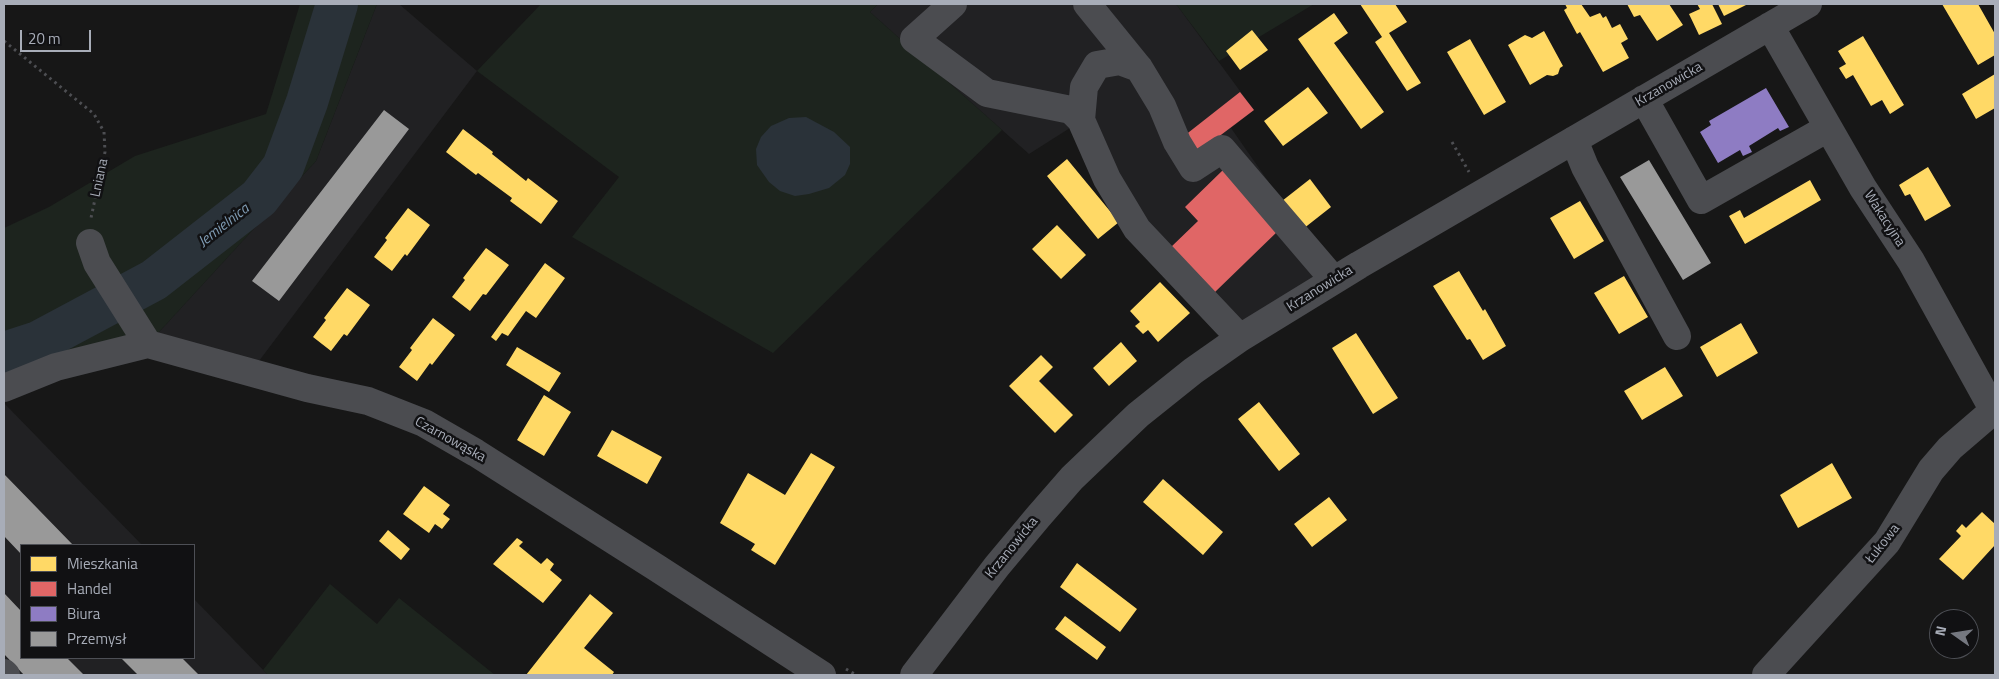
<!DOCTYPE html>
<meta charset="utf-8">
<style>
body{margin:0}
#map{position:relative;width:1999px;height:679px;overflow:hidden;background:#171717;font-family:"Titillium Web",sans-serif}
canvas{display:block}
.frame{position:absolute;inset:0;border:5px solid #a8adb8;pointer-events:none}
.legend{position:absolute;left:20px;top:544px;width:175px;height:115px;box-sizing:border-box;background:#111113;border:1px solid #4d4f55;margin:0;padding:6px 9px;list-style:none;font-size:15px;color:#a8adb8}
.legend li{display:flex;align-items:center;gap:10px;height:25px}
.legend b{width:25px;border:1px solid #4d4f55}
.north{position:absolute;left:1929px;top:609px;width:50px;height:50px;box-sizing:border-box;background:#111113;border:1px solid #4d4f55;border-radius:50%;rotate:283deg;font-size:14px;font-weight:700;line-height:20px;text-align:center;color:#a8adb8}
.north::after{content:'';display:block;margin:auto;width:18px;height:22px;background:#757880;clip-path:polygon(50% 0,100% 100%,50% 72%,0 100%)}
.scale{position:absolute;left:20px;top:30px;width:71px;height:22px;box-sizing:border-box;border:2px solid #a8adb8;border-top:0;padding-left:6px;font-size:15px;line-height:18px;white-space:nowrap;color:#a8adb8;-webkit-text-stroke:4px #111113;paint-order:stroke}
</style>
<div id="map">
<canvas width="1999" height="679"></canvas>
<div class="frame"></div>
<ul class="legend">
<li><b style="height:14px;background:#ffd966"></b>Mieszkania</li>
<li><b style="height:14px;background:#e06666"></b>Handel</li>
<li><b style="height:14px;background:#8e7cc3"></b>Biura</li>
<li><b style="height:14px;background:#999"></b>Przemysł</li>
</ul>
<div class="north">N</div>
<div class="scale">20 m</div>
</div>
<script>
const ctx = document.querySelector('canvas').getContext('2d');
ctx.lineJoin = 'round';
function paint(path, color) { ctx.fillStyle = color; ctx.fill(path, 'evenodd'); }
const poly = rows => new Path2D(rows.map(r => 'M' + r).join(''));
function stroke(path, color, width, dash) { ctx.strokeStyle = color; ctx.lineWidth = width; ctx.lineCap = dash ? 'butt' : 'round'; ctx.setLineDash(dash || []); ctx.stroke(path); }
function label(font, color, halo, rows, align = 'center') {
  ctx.font = font + ' "Titillium Web",sans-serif'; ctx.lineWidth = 5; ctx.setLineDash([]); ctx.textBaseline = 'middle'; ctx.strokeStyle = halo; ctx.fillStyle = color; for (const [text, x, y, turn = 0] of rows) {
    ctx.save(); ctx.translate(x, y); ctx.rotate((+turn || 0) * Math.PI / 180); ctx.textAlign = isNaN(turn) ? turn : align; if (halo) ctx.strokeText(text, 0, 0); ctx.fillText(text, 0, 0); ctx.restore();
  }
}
paint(poly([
 [377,4,399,4,477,71,250,373,148,344,316,161],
 [878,4,1176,4,1254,110,1231,128,1282,201,1340,276,1240,338,1137,229,1081,121,1029,154,870,12],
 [4,403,142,545,21,545,21,658,194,658,194,599,268,675,4,675]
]), '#212123');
paint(poly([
 [300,4,377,4,316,161,148,344,4,388,4,228,49,207,135,156,266,114],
 [541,4,878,4,870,12,1002,130,773,353,572,237,619,177,477,71],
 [1176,4,1314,4,1219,61],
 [330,584,377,624,399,598,495,675,268,675,263,670]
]), '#1d241e');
paint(poly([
 [806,117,834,132,850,147,850,164,845,175,829,188,809,194,795,196,780,191,769,182,757,165,756,149,761,137,771,126,789,118]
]), '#2a3239');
paint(poly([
 [1360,4,1395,4,1407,22,1389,33,1421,83,1407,91,1375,42,1382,37],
 [1565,4,1581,4,1590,17,1600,13,1603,18,1606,16,1612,28,1620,24,1628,39,1621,43,1629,58,1603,72,1580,32,1577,34,1564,10,1567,8],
 [1627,4,1669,4,1683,25,1657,41,1640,15,1634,17],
 [1697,4,1712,4,1722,24,1699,35,1689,14,1700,9],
 [1718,4,1748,4,1724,16],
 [1942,4,1978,4,1995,34,1995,55,1978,65],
 [1334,13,1348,33,1334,43,1384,112,1361,129,1298,39],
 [1252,30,1268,50,1240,70,1226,51],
 [1544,31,1563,66,1560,68,1558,74,1553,76,1547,75,1530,85,1508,45,1525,35,1532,38],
 [1863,36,1904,105,1890,114,1882,100,1871,106,1853,75,1846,79,1839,68,1846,64,1838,51],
 [1470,39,1506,102,1484,115,1447,52],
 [1995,74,1995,108,1976,119,1962,94],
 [1308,87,1328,113,1283,146,1264,121],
 [463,129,493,152,492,154,526,181,528,178,558,201,541,224,510,201,512,198,478,173,476,175,446,152],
 [1067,159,1119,222,1098,239,1047,176],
 [1928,167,1951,206,1925,221,1910,194,1905,196,1899,185],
 [1310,179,1331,207,1303,229,1282,201],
 [1810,180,1821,200,1745,244,1729,216,1740,210,1744,218],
 [1580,201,1604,241,1574,259,1550,218],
 [408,208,430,225,407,256,405,254,392,271,374,257,387,240,385,238],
 [1057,225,1086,255,1061,279,1032,249],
 [486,248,509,265,486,295,483,294,470,311,452,297,465,280,463,278],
 [545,263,565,278,536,318,526,311,508,336,502,333,496,341,491,337],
 [1459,271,1483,311,1485,309,1506,346,1483,360,1470,339,1467,340,1433,286],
 [1624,276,1648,317,1619,334,1594,293],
 [1160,282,1190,313,1158,342,1148,330,1143,334,1135,326,1140,322,1130,311],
 [347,288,370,305,347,336,344,334,331,351,313,337,326,320,324,318],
 [433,318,455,335,432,365,430,363,417,381,399,367,412,350,410,348],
 [1741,323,1758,353,1717,377,1700,347],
 [1356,333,1398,398,1373,414,1332,348],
 [1121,342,1137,361,1109,386,1093,368],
 [517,347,561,373,549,392,506,365],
 [1041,355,1053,367,1039,381,1073,415,1055,433,1009,386],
 [1665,367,1683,396,1642,420,1624,391],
 [544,395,571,412,544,456,517,440],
 [1259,402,1300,454,1279,471,1238,419],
 [612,430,662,457,647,484,597,456],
 [811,453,835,467,775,565,751,550,755,544,720,523,748,473,785,495],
 [1832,463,1852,498,1798,528,1780,495],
 [1163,479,1223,532,1203,555,1143,502],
 [424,486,450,505,443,514,450,519,442,529,435,524,429,533,403,514],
 [1329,497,1347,520,1312,547,1294,524],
 [1982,512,1995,524,1995,545,1963,580,1939,559,1961,536,1956,531,1962,524,1966,528],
 [388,530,410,549,401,560,379,541],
 [517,538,523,542,519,546,541,564,547,558,554,564,550,570,562,580,543,603,493,564],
 [1077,563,1137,609,1120,632,1060,587],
 [590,594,613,613,584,648,614,672,612,675,526,675],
 [1065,616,1106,647,1097,660,1055,629]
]), '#ffd966');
paint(poly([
 [1240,92,1254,110,1197,153,1184,136],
 [1223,170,1280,229,1214,293,1170,248,1198,221,1185,207]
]), '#e06666');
paint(poly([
 [1766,88,1789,127,1780,131,1778,128,1749,146,1752,152,1743,156,1740,150,1718,163,1700,132,1711,125,1709,121]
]), '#8e7cc3');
paint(poly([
 [384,110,409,129,279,301,252,281],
 [1649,160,1711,263,1683,280,1620,177],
 [4,474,73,545,21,545,21,554,4,536],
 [4,593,21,611,21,658,67,658,84,675,24,675,4,654],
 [121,658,182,658,199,675,138,675]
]), '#999');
stroke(poly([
 [4,353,38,342,154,280,259,198,283,167,307,102,337,4]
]), '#2a3239', 42);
stroke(poly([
 [4,41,94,114,104,132,105,152,91,218],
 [1452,142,1469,172],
 [846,669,856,675]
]), '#4d4e52', 3, [2.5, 4]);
stroke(poly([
 [953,4,914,39,987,93,1071,110,1081,120,1107,179,1137,229,1240,338],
 [1087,4,1139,68,1162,106,1177,142,1193,168,1222,149,1334,280],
 [1770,26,1863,188,1911,261,1995,413],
 [1644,99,1701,200,1828,128],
 [1081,120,1084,87,1097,65,1120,61,1139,68],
 [1574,140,1585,167,1677,336],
 [90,243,97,263,148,344],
 [4,388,56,367,148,344,307,388,368,401,424,423,476,453,657,568,822,675],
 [4,673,6,675],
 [914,675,997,566,1038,517,1072,478,1138,415,1193,371,1240,338,1359,265,1808,4],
 [1766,675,1887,542,1931,470,1950,448,1994,410]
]), '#4b4c50', 28);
label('14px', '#a8adb8', '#111113', [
 ["Krzanowicka",1669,85,-30],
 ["Lniana",100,178,-78],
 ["Wakacyjna",1884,219,57],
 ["Krzanowicka",1320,289,-32],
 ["Czarnowąska",450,440,29],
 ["Łukowa",1883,544,-52],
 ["Krzanowicka",1012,548,-51]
]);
label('italic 15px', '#7f9bb3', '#111113', [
 ["Jemielnica",224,226,-38]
]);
</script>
